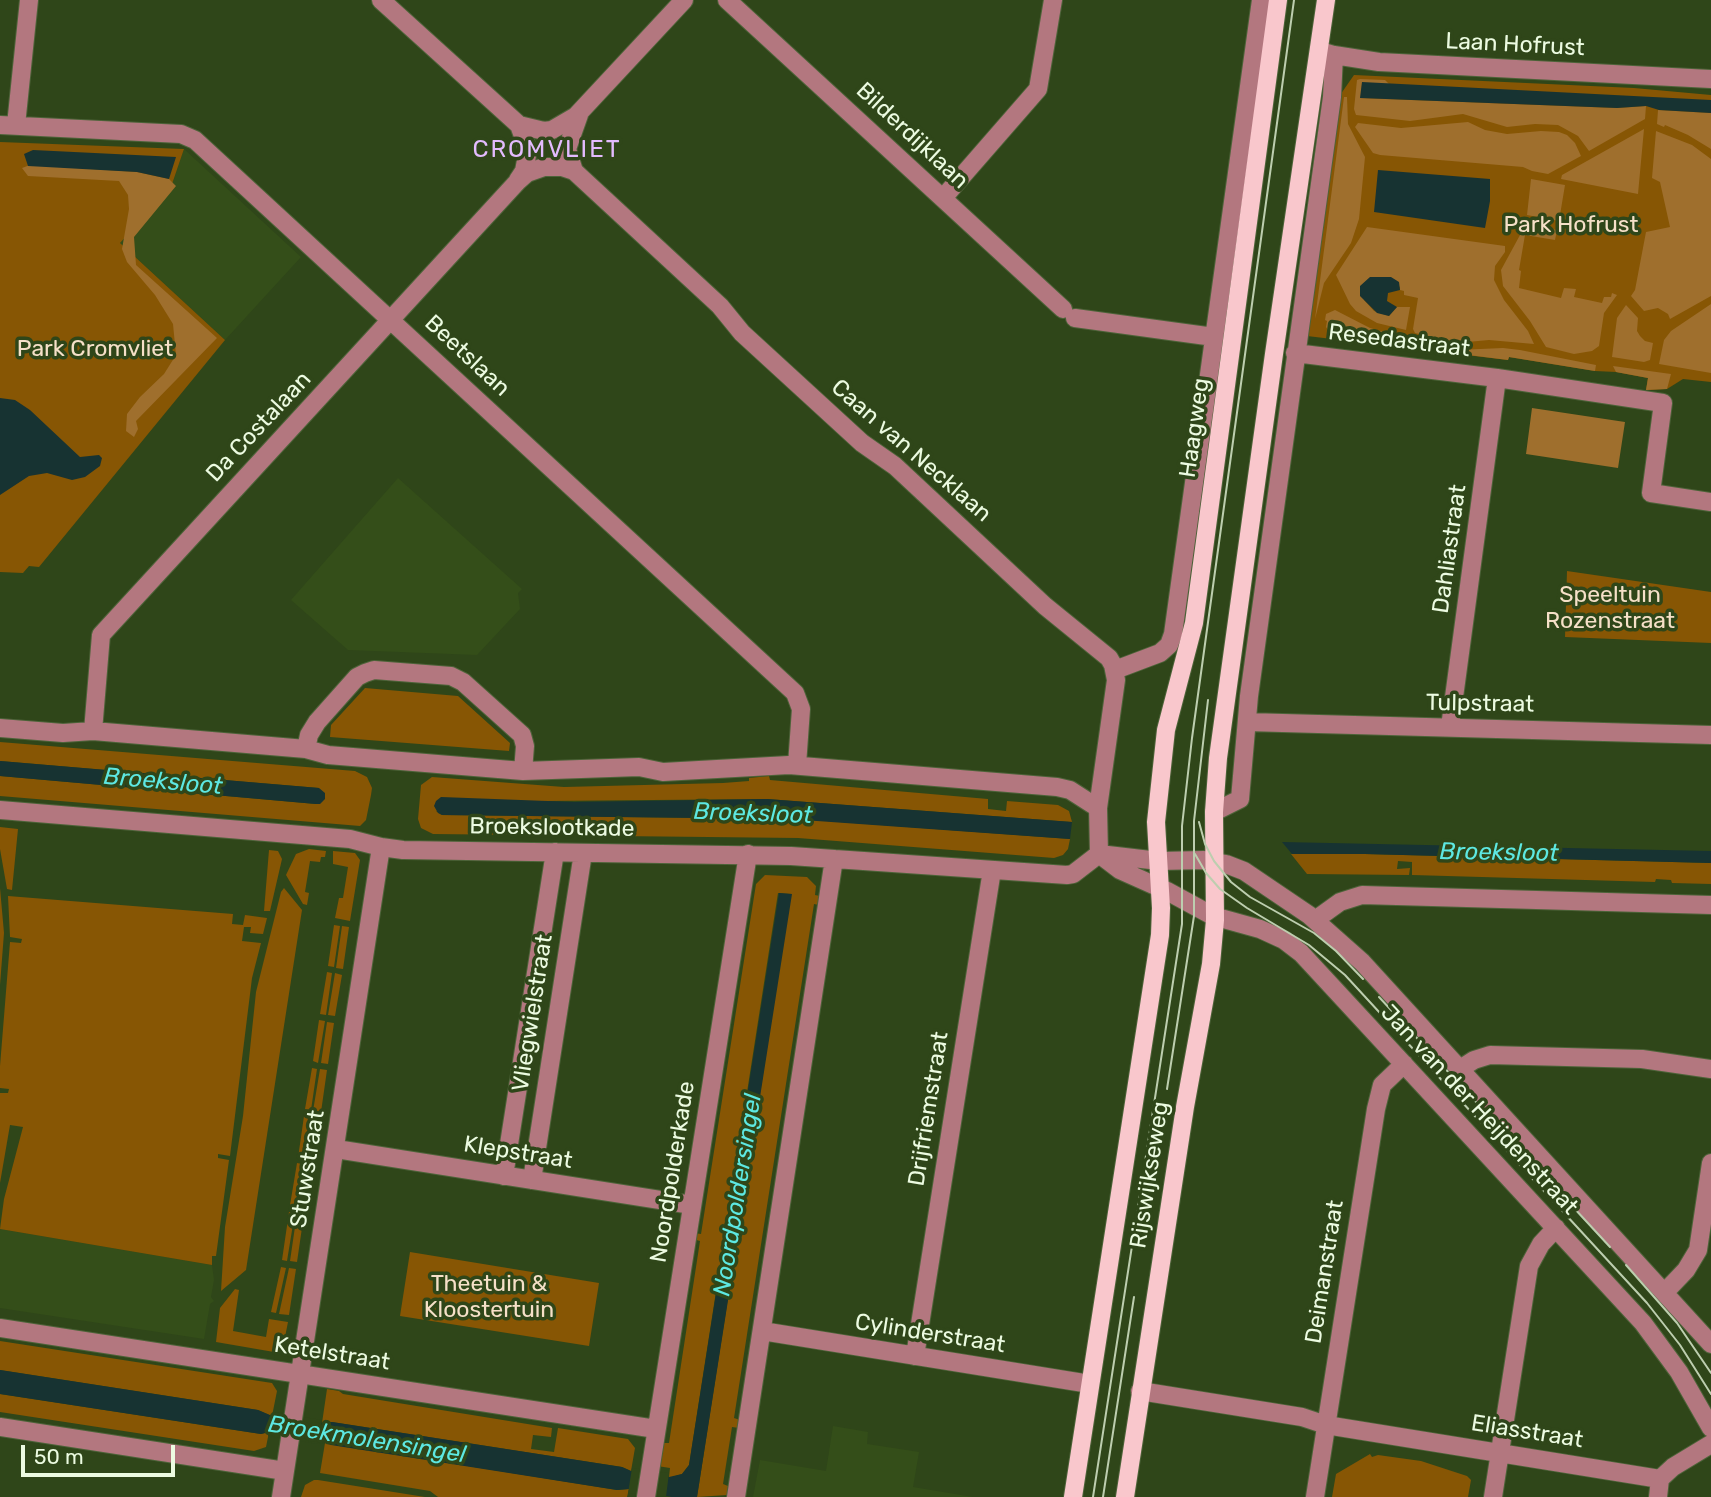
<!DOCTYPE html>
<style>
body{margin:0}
#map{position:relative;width:1711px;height:1497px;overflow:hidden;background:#2f4619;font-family:Rubik,sans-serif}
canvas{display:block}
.scale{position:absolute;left:21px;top:1445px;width:154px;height:32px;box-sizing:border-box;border:4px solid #ecfbe1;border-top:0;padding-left:9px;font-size:21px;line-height:24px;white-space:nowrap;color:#ecfbe1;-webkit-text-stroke:5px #2f4619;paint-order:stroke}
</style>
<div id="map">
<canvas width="1711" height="1497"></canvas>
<div class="scale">50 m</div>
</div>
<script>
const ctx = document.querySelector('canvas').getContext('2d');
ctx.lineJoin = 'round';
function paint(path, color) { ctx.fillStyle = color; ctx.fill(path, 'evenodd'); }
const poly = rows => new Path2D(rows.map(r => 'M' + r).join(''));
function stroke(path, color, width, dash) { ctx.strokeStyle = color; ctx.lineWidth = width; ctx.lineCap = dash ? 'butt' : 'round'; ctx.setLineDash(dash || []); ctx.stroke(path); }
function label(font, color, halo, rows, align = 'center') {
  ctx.font = font + ' Rubik,sans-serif'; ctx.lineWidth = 7; ctx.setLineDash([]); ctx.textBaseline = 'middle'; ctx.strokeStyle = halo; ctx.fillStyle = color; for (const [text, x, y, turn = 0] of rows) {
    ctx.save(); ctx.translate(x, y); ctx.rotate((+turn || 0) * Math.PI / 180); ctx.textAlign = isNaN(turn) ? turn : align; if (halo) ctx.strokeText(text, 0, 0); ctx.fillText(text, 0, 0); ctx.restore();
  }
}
paint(poly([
 [184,149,301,257,225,340,120,243,171,187],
 [398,478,522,589,518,593,520,609,477,655,348,650,291,600],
 [0,1229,212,1265,214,1280,211,1297,214,1301,210,1304,204,1339,0,1308],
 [833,1426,868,1432,867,1444,919,1452,913,1487,973,1497,753,1497,760,1460,826,1471]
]), '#344e19');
paint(poly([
 [1354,75,1634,88,1711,95,1711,382,1683,379,1667,389,1646,390,1648,378,1616,372,1595,371,1509,357,1508,360,1307,336,1338,98],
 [0,142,184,149,171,187,120,243,225,340,39,567,29,566,23,573,0,572],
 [1567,571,1711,592,1711,643,1565,637],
 [365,688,458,696,510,743,509,751,330,737,331,725],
 [0,742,355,771,367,777,372,788,371,795,366,820,360,826,0,796,0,776,316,804,319,788,0,761],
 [769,776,770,780,988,799,988,809,1006,811,1007,801,1058,805,1069,811,1072,822,767,799,542,801,436,811,442,815,800,819,1070,839,1068,849,1063,855,1054,858,798,838,433,834,421,828,418,819,421,785,432,777,564,787,723,783,749,781,749,778],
 [0,827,18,829,12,890,7,889,0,849],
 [309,849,326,851,325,857,321,857,320,862,310,861,305,892,309,893,307,905,303,904,286,875,296,854],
 [269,850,278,851,282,859,270,911,264,911],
 [333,851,355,853,360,860,350,921,335,918,339,898,343,898,348,867,333,864],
 [1291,854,1365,854,1711,863,1711,884,1672,883,1671,880,1656,879,1655,882,1412,875,1412,862,1398,861,1397,869,1410,868,1409,875,1307,874],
 [765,875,807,877,816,886,815,895,820,896,819,905,814,904,734,1418,740,1420,739,1428,732,1427,723,1484,728,1486,727,1495,697,1497,791,894,778,893,689,1465,682,1474,672,1477,669,1477,670,1468,657,1466,661,1443,669,1443,700,1241,693,1239,694,1233,701,1234,756,884],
 [0,888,4,933,0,985],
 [284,888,302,910,246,1270,221,1291,225,1227,243,1116,256,992,281,892],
 [8,896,233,914,232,924,243,925,245,915,267,918,263,934,250,933,251,927,244,927,242,941,261,943,252,978,230,1156,218,1154,218,1158,229,1160,216,1256,212,1256,212,1265,0,1229,4,1199,23,1127,10,1125,0,1183,0,1093,8,1093,9,1089,0,1088,0,1066,10,942,21,943,22,939,10,937],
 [334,925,340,926,334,967,328,966],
 [342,926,349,927,343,969,336,968],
 [327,972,332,973,326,1015,320,1014],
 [335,973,342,975,335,1016,328,1015],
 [319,1020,325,1021,318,1063,313,1061],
 [327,1022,334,1023,328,1064,321,1063],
 [312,1068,317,1069,311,1110,305,1109],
 [320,1069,327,1070,321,1112,313,1111],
 [304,1116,310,1117,303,1159,298,1158],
 [312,1117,319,1118,313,1160,306,1159],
 [297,1163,302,1164,296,1206,290,1205],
 [305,1165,312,1166,305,1207,298,1206],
 [289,1212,295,1212,287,1261,282,1260],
 [297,1213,304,1214,297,1262,290,1261],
 [410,1252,599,1283,589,1346,400,1316],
 [281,1267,286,1268,276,1313,271,1312],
 [289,1268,296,1269,289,1315,279,1314],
 [235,1289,239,1290,233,1331,266,1337,269,1319,288,1322,284,1342,274,1352,216,1342,220,1308],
 [0,1341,272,1383,277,1391,272,1416,258,1410,0,1370],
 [327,1389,339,1391,343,1394,552,1428,551,1437,533,1435,531,1449,554,1452,558,1428,628,1439,635,1448,631,1471,622,1467,332,1422,322,1423],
 [0,1394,261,1434,269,1432,266,1447,254,1451,0,1412],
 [325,1443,617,1490,629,1489,627,1497,438,1497,430,1491,320,1473],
 [1370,1454,1372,1457,1378,1455,1421,1461,1467,1476,1471,1480,1468,1497,1332,1497,1336,1474],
 [314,1480,318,1480,425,1497,301,1497,305,1485]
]), '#875604');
paint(poly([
 [1360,79,1385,80,1389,84,1362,83,1361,98,1617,108,1646,106,1645,119,1589,151,1578,136,1558,125,1535,124,1507,127,1463,114,1410,121,1356,115,1354,109,1357,80],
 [1344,97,1347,97,1348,124,1365,157,1359,219,1351,243,1324,283,1315,319],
 [1658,110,1711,113,1711,149,1688,135,1665,125,1664,127,1657,124],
 [1468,122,1485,130,1507,134,1541,131,1559,132,1567,135,1575,143,1581,156,1548,174,1532,171,1523,167,1380,155,1373,153,1355,127,1358,123,1401,128],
 [1644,129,1638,194,1561,179,1562,175],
 [1656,131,1692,145,1711,159,1711,296,1670,319,1668,314,1658,308,1644,311,1631,296,1635,290,1646,232,1670,227,1660,182,1652,178],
 [30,165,137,172,169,179,176,186,134,237,136,265,217,338,136,421,138,429,134,437,126,431,127,414,140,397,164,374,176,355,173,324,155,295,127,262,122,249,129,209,128,195,119,181,28,176,22,168],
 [1531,179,1565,185,1559,221,1527,215],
 [1526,224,1557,230,1555,240,1525,235,1519,270,1521,271,1519,288,1561,298,1564,288,1576,289,1574,297,1602,303,1604,297,1611,297,1612,293,1617,295,1604,313,1599,346,1592,351,1574,354,1546,347,1530,321,1503,286,1501,270],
 [1367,227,1505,246,1505,252,1495,266,1494,280,1504,300,1528,331,1534,344,1489,340,1456,343,1415,333,1413,329,1418,298,1404,295,1404,291,1400,290,1400,287,1385,277,1374,277,1364,300,1374,311,1389,316,1397,307,1410,307,1406,330,1377,323,1356,311,1350,304,1336,275],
 [1711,304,1711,373,1659,364,1664,340,1671,331],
 [1626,305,1638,318,1637,331,1640,336,1645,341,1653,343,1650,360,1644,362,1612,357,1617,318],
 [1335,310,1370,328,1437,347,1457,350,1503,348,1520,350,1596,365,1595,371,1509,357,1508,360,1333,338,1326,327,1327,321,1325,320,1326,314],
 [1613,366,1671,374,1667,389,1646,390,1648,378,1616,372],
 [1532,408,1625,422,1618,468,1526,454]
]), '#9f6f2d');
paint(poly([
 [1362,82,1711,100,1711,113,1659,110,1646,106,1617,108,1360,98],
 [33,150,176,157,169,179,137,172,28,166,24,154],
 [1378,170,1490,179,1490,201,1485,228,1374,212],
 [1370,277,1391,277,1399,282,1400,290,1388,293,1387,301,1397,307,1389,316,1377,313,1360,296,1360,286],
 [0,398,15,400,30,410,80,457,99,455,102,458,100,466,85,477,72,480,47,473,29,476,0,495],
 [0,761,319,788,325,793,325,799,320,804,316,804,0,776],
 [441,797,574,802,767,799,1072,822,1070,839,789,819,442,815,438,813,434,806,436,801],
 [1282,842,1711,851,1711,863,1365,854,1292,854],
 [779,893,792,894,697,1497,672,1497,629,1489,617,1490,331,1445,319,1440,269,1432,261,1434,0,1394,0,1370,258,1410,272,1416,322,1423,332,1422,622,1467,631,1471,669,1477,682,1474,689,1465]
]), '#173332');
paint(poly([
 [273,1412,322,1420,318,1444,268,1436],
 [632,1468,669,1473,666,1497,628,1493]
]), '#2f4619');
const minor = poly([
 [381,0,519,125,528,150,524,171,518,180],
 [727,0,1063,309],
 [1324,52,1334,55,1379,62,1711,79],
 [0,125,181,134,195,140,795,693,801,709,797,765],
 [16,125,29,0],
 [519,125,544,131,552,130,576,116,684,0],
 [574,171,567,149,579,115],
 [943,198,1038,89,1053,0],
 [1075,318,1214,337],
 [1295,353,1497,378,1663,403,1651,493,1711,502],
 [1115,670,1160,653,1169,645,1173,634,1261,0],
 [1247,722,1711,735],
 [1450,727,1497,378],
 [0,728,63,733,93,731,306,749,328,755,523,771,639,767,663,772,789,765,1057,787,1070,790,1098,808],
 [93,731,101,635,518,181,527,173,544,167,562,167,574,171,720,306,742,333,862,443,895,466,1045,606,1109,658,1113,665,1116,680,1098,808,1099,854,1120,870,1167,891,1213,916,1260,929,1284,940,1301,953,1643,1323,1679,1372,1711,1428],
 [306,749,309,735,317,722,357,677,365,673,374,670,451,676,463,682,522,735,525,746,523,771],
 [0,810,350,839,381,847,403,850,791,856,1067,875,1073,874,1099,854,1159,861,1204,860,1226,864,1244,871,1309,915,1362,962,1711,1344],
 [1214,812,1240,799,1249,696,1332,97,1334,55],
 [1315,920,1340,902,1362,895,1711,905],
 [1460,1069,1474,1060,1490,1055,1642,1059,1711,1069],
 [336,1149,692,1205],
 [504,1176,555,852],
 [532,1180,583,853],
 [1665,1292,1686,1270,1698,1250,1711,1163],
 [0,1328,656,1429],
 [762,1331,1090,1384],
 [915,1356,992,870],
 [1140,1391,1302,1417,1326,1425,1660,1479],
 [0,1427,285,1471],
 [1660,1479,1673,1467,1711,1444],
 [281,1497,381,847],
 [646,1497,748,854],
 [736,1497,834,859],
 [1315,1497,1376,1109,1382,1085,1404,1064],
 [1493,1497,1529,1266,1541,1244,1556,1228],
 [1658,1497,1660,1479]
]);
const major = poly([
 [1073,1497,1160,935,1161,908,1156,822,1166,730,1194,623,1278,0],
 [1125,1497,1185,1107,1211,964,1215,920,1214,812,1218,758,1274,354,1326,0]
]);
stroke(minor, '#4d6339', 20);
stroke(major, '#4d6339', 20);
stroke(minor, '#b3777f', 18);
stroke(major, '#f9c7cc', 18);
stroke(poly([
 [1199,822,1205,844,1214,861,1231,882,1250,897,1314,933,1336,951,1363,979],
 [1195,854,1206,873,1220,889,1247,908,1309,945,1345,975,1647,1303,1680,1345,1711,1394],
 [1379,997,1610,1247],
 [1167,1089,1194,916,1194,821,1208,700],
 [1626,1265,1677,1323,1711,1373],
 [1093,1497,1182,924,1182,826,1192,738,1294,0],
 [1103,1497,1134,1297]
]), '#bdceaf', 2);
label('23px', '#ecfbe1', '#2f4619', [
 ["Laan Hofrust",1515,45,3],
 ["Bilderdijklaan",912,136,43],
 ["Resedastraat",1399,341,7],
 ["Beetslaan",467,356,43],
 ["Da Costalaan",259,427,-47],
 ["Haagweg",1195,428,-82],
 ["Caan van Necklaan",911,451,41],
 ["Dahliastraat",1450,549,-82],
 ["Tulpstraat",1480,704,1],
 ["Broekslootkade",552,828,1],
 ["Vliegwielstraat",533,1013,-81],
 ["Drijfriemstraat",929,1109,-81],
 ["Jan van der Heijdenstraat",1479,1110,47],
 ["Klepstraat",518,1153,9],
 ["Stuwstraat",308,1169,-81],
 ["Noordpolderkade",673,1172,-81],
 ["Rijswijkseweg",1150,1175,-81],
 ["Deimanstraat",1325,1272,-81],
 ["Cylinderstraat",930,1334,9],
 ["Ketelstraat",332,1354,9],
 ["Eliasstraat",1527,1432,9]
]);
label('23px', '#f6e0c8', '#2f4619', [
 ["Park Hofrust",1571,225],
 ["Park Cromvliet",95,349],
 ["Speeltuin",1610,595],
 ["Rozenstraat",1610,621],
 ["Theetuin &",489,1284],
 ["Kloostertuin",489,1310]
]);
ctx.letterSpacing = '2px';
label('24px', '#e3bbfe', '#2f4619', [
 ["CROMVLIET",547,150]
]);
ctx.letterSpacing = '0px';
label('italic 24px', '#5de8e2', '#2f4619', [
 ["Broeksloot",163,782,5],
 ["Broeksloot",753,814,2],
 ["Broeksloot",1499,853,1],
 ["Noordpoldersingel",738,1195,-81],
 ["Broekmolensingel",367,1440,9]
]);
</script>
